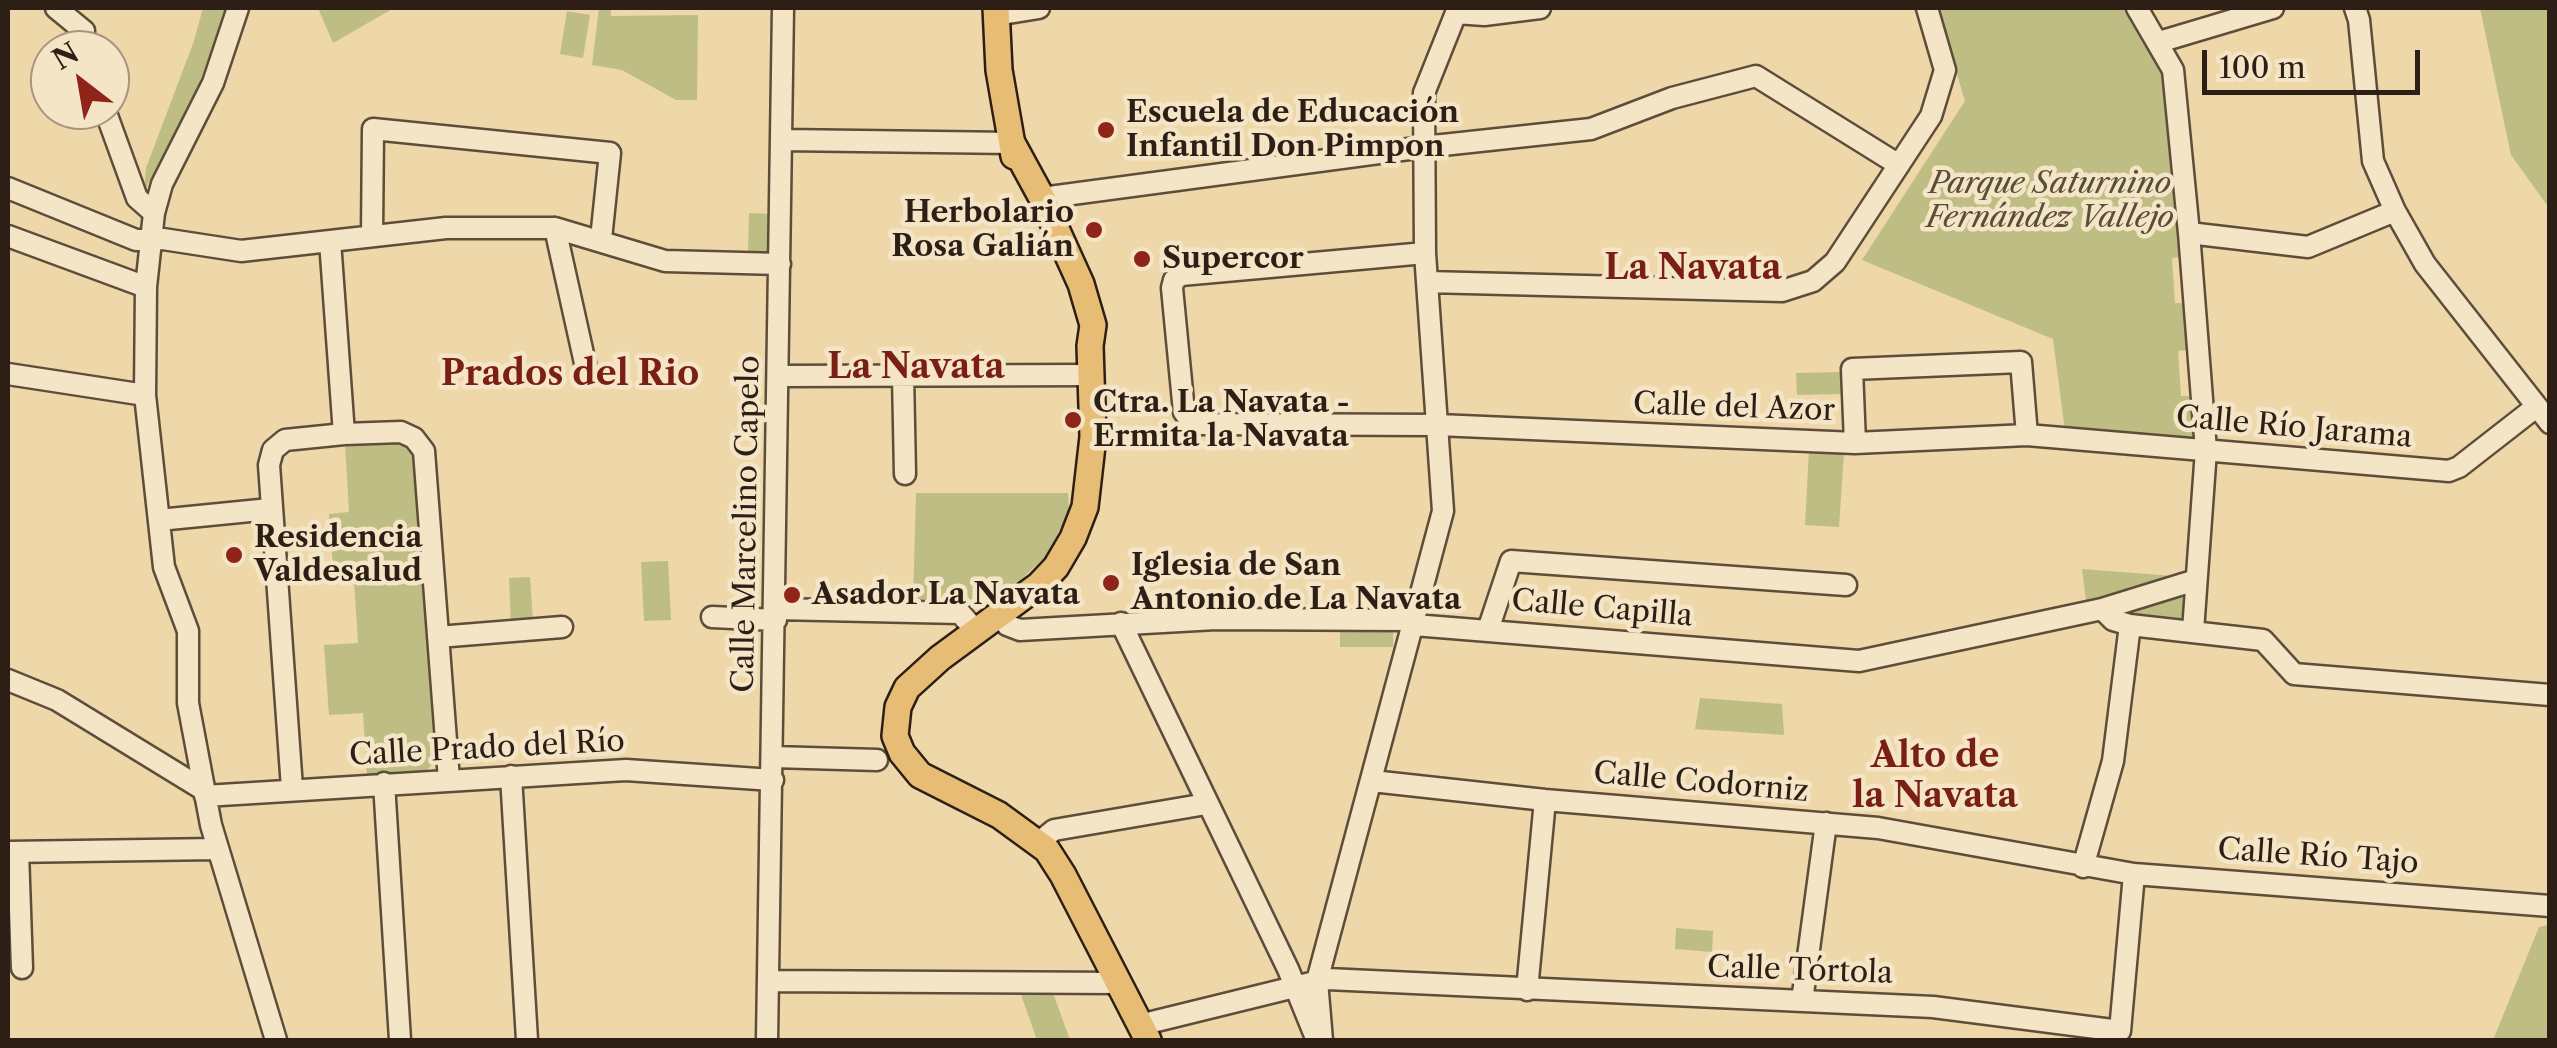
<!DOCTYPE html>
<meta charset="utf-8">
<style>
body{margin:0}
#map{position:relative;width:2557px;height:1048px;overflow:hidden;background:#eed7a9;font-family:"Libre Caslon Text",serif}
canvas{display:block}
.frame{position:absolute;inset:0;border:10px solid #2e1f16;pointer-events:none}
.north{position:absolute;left:30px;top:30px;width:100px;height:100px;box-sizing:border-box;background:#f4e5c7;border:2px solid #a59680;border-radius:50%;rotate:329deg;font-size:28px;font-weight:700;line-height:40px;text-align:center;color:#2e1f16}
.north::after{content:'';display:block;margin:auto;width:35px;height:45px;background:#8f2418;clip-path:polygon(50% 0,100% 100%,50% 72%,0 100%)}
.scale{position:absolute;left:2202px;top:50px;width:218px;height:45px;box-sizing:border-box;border:5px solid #2e1f16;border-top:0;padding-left:12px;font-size:30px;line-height:35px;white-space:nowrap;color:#2e1f16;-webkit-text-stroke:8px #f4e5c7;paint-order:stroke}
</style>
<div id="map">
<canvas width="2557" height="1048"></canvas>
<div class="frame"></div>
<div class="north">N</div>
<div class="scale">100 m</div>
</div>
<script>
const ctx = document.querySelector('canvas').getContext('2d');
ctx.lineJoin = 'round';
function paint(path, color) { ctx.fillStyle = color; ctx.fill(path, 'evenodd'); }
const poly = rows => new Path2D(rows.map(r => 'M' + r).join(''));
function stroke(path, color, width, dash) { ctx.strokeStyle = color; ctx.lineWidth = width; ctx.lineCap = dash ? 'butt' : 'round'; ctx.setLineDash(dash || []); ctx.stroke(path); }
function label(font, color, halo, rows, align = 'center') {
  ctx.font = font + ' "Libre Caslon Text",serif'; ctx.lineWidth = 9; ctx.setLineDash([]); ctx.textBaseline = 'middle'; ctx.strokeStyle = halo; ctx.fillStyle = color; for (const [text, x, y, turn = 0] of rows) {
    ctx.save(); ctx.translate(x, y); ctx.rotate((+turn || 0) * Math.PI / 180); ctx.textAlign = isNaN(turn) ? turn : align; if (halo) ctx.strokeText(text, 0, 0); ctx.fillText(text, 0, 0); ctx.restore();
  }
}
paint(poly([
 [203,8,227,8,199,84,144,192,146,168,194,41],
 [318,8,394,8,333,43],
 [599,8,611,8,611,16,698,15,697,100,676,100,622,70,592,65],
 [1937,8,2125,8,2166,70,2174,195,2182,257,2172,258,2175,303,2185,303,2188,350,2178,351,2181,396,2191,396,2195,439,2065,431,2053,339,1862,260,1965,101],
 [2480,8,2549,8,2549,208,2511,155],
 [567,11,590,15,583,58,560,54],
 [749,213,772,214,771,254,748,253],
 [1714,259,1758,261,1758,282,1713,281],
 [1843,372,1843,394,1797,395,1796,373],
 [400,442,413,454,435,761,426,771,367,775,363,713,329,715,324,645,358,643,354,580,334,580,329,514,349,512,345,445],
 [1809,450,1844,453,1839,527,1805,525],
 [916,493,1068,493,1069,510,1048,554,1006,594,979,602,913,602],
 [668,561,671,620,644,621,641,562],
 [2082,569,2186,577,2086,600],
 [530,577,533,623,511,624,509,578],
 [2185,597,2183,620,2124,616,2124,611],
 [1340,625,1393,625,1393,647,1340,647],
 [1700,698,1782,704,1784,735,1695,729],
 [2549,925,2549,1040,2493,1040,2539,927],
 [1676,928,1713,931,1712,952,1675,949],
 [1020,992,1053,993,1070,1040,1037,1040]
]), '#bebd84');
const minor = poly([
 [56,8,84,31,84,50],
 [238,8,213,83,162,184,154,213,146,287,145,395,164,567,188,631,188,703,211,825,276,1040],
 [2137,8,2173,70,2189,233,2206,450,2193,631],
 [2355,8,2359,20,2373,161,2395,211,2425,264,2550,423],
 [1456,13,1484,15,1540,8],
 [996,15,1039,8],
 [2159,42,2273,8],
 [105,110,137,198,154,213],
 [783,140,1012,143],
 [8,188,136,240,163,239,241,251,446,228,555,228,665,261,780,264],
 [1042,198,1424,147,1591,129,1672,98,1756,76,1899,165],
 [555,228,585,363],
 [2189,233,2308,247,2395,211],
 [372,235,373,129,610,153,601,239],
 [8,236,146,287],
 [330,241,344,434],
 [1425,253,1181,275,1174,280,1172,288,1184,412,1190,420,1202,424,1438,425,1855,443,2027,435,2449,471,2459,467,2536,407],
 [1427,282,1782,291,1813,281,1835,262,1931,116,1945,70,1927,8],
 [8,374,145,395],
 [903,375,905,474],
 [779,376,1093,375],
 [1855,443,1852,369,2021,362,2027,435],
 [159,520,270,509],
 [776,609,960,613,977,632],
 [2102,609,2113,620,2130,625,2263,640,2294,674,2550,695],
 [1000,614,1007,625,1020,630,1216,619,1407,620,1414,625,1859,661,2102,609,2196,580],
 [712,617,776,620],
 [1121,623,1288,969,1316,1038],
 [1488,630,1511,561,1846,585],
 [438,637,562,627],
 [8,680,57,700,204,790],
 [773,757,877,760],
 [511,776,527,1040],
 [1372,781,1545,800,1878,828,2134,874,2550,906],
 [384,783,400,1040],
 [292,788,269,465,273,450,285,440,344,434,401,432,414,438,424,451,449,780],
 [205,796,626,770,773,780],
 [1039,842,1054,830,1206,804],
 [8,852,217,849],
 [18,852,22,968],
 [2083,867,2113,761,2130,625],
 [769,981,1119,983],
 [1527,990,1545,800],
 [1802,1001,1826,823],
 [1140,1025,1327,979,1933,1007,2120,1031,2134,874],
 [767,1040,783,8],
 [1322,1040,1317,981,1443,511,1425,253,1424,93,1458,8]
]);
const major = poly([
 [996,8,999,70,1014,156],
 [1012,143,1042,198,1081,284,1093,325,1090,346,1093,437,1085,507,1073,538,1056,567,1039,585,940,658,907,688,898,707,895,736,902,753,920,775,999,815,1047,850,1063,875,1148,1040]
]);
stroke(minor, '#5e4d3b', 25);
stroke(major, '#2e1f16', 30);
stroke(minor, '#f4e5c7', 20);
stroke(major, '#e7bc74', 25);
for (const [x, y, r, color] of [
 [1106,130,10,"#8f2418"],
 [1094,230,10,"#8f2418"],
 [1142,259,10,"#8f2418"],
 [1073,420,10,"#8f2418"],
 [234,555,10,"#8f2418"],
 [1111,583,10,"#8f2418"],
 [792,595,10,"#8f2418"]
]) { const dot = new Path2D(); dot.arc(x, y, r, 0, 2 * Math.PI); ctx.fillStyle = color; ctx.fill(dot); stroke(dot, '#f4e5c7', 4); }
label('bold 30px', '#2e1f16', '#f4e5c7', [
 ["Escuela de Educación",1126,113],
 ["Infantil Don Pimpon",1126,147],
 ["Herbolario",1074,213,"right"],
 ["Rosa Galián",1074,247,"right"],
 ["Supercor",1162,259],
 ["Ctra. La Navata -",1093,403],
 ["Ermita la Navata",1093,437],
 ["Residencia",254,538],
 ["Valdesalud",254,572],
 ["Iglesia de San",1131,566],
 ["Antonio de La Navata",1131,600],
 ["Asador La Navata",812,595]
], 'left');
label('italic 30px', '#594e37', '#f4e5c7', [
 ["Parque Saturnino",2050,184],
 ["Fernández Vallejo",2050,218]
]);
label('30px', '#2e1f16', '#f4e5c7', [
 ["Calle del Azor",1734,408,2],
 ["Calle Río Jarama",2294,428,5],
 ["Calle Marcelino Capelo",747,524,-89],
 ["Calle Capilla",1602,609,5],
 ["Calle Prado del Río",487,749,-3],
 ["Calle Codorniz",1701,783,5],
 ["Calle Río Tajo",2318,857,4],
 ["Calle Tórtola",1800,971,2]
]);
label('bold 35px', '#7a1f14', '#f4e5c7', [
 ["La Navata",1693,269],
 ["La Navata",916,368],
 ["Prados del Rio",570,375],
 ["Alto de",1935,757],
 ["la Navata",1935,797]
]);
</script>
